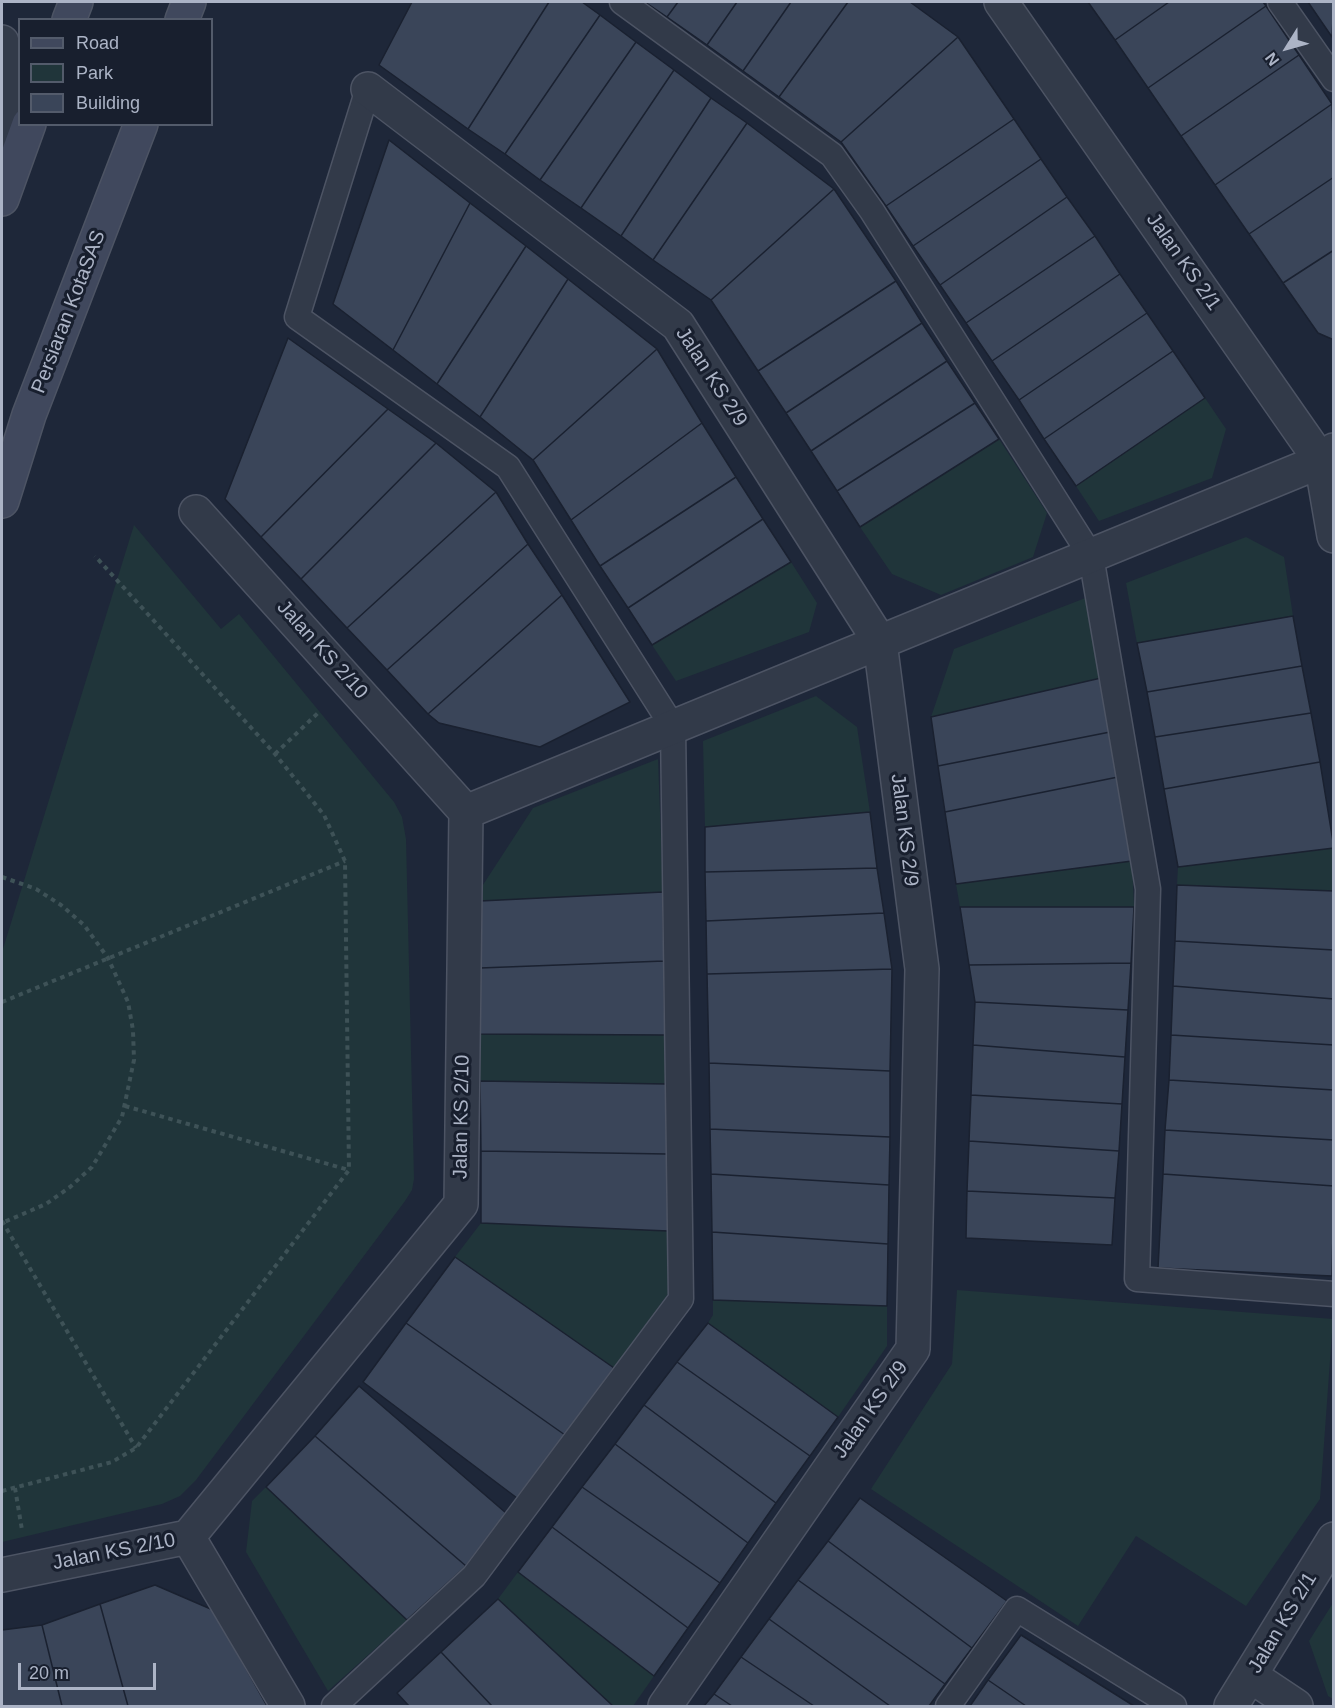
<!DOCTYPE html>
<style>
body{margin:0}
#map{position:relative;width:1335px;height:1708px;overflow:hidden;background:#1e2739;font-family:Helvetica,sans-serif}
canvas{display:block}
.frame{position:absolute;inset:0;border:3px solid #acb4c6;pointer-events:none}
.legend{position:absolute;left:18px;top:18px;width:195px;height:108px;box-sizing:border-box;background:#181f2e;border:2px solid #535b6b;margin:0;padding:8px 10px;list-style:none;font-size:18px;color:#acb4c6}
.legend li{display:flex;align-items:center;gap:12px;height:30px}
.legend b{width:30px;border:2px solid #535b6b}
.north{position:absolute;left:1257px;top:18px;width:60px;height:60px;-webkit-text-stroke:4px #181f2e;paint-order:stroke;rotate:233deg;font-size:16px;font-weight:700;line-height:24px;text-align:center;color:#acb4c6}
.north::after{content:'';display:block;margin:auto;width:21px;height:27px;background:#acb4c6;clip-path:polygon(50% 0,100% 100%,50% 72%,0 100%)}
.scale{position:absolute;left:18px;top:1663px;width:138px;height:27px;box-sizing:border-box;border:3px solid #acb4c6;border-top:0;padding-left:8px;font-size:18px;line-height:21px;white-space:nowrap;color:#acb4c6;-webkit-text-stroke:4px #181f2e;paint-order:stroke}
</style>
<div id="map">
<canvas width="1335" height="1708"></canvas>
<div class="frame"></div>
<ul class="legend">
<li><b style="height:8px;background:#40485d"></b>Road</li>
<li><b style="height:16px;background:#20353a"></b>Park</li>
<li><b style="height:16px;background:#3a4559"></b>Building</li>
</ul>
<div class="north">N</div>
<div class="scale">20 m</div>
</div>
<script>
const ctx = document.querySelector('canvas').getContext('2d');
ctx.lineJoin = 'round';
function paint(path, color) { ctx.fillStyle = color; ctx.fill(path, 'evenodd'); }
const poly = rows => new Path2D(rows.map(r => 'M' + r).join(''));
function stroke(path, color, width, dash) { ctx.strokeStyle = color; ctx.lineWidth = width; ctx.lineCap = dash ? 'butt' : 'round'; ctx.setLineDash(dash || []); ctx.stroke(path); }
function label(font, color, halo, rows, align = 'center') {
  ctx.font = font + ' Helvetica,sans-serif'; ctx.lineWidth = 6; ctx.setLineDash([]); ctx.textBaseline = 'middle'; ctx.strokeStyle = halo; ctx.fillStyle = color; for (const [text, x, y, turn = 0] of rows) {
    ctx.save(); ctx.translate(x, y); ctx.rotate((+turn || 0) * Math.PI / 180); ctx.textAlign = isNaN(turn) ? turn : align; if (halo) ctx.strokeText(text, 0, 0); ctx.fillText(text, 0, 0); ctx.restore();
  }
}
paint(poly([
 [1205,398,1226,429,1212,478,1099,521,1076,486],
 [999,439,1047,513,1033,557,941,595,892,574,860,527],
 [134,525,221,629,239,614,394,802,402,817,406,839,414,1179,412,1190,405,1201,196,1480,180,1496,162,1504,2,1542,2,952],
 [1246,537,1284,557,1293,616,1137,643,1126,583],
 [791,562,817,603,809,632,676,681,652,645],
 [1088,597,1101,678,931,717,954,649],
 [816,696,857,727,870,812,705,827,703,741],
 [658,759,663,892,480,901,479,891,533,808],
 [1333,848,1333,891,1177,885,1178,867],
 [1132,861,1134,907,960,907,956,884],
 [480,1034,665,1035,666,1084,480,1081],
 [481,1223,668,1231,668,1294,614,1368,455,1257],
 [957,1290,1333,1319,1320,1499,1246,1606,1136,1536,1078,1626,871,1489,952,1364],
 [713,1300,887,1306,887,1346,838,1417,708,1323,713,1315],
 [266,1487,407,1620,328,1691,246,1552,252,1501],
 [518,1572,654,1676,633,1706,613,1706,498,1599],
 [1333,1603,1333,1699,1328,1696,1309,1641]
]), '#20353a');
const building = poly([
 [412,2,549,2,468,129,379,65,412,2],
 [549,2,582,2,600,15,505,154,468,129,549,2],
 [645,2,678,2,667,17,645,2],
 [678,2,737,2,707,45,667,17,678,2],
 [737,2,791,2,743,71,707,45,737,2],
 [791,2,848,2,779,97,743,71,791,2],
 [848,2,910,2,958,37,841,142,779,97,848,2],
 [1088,2,1169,2,1115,40,1088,2],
 [1169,2,1263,2,1266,6,1148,88,1115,40,1169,2],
 [1308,2,1334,2,1332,37,1308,2],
 [1266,6,1299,55,1181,136,1148,88,1266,6],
 [600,15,636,42,540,180,505,154,600,15],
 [958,37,1014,119,886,206,841,142,958,37],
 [636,42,674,70,581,208,540,180,636,42],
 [1299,55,1332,104,1215,185,1181,136,1299,55],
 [674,70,711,98,621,236,581,208,674,70],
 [711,98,747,123,653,260,621,236,711,98],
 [1332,104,1334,177,1249,234,1215,185,1332,104],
 [1014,119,1041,159,913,246,886,206,1014,119],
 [747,123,834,189,711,300,653,260,747,123],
 [389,140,470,203,393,350,333,304,389,140],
 [1041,159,1067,197,940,285,913,246,1041,159],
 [1334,177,1334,250,1283,283,1249,234,1334,177],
 [834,189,896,281,758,371,711,300,834,189],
 [1067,197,1095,236,966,323,940,285,1067,197],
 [470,203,526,246,437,384,393,350,470,203],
 [1095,236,1120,274,992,361,966,323,1095,236],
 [526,246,568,279,480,417,437,384,526,246],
 [1334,250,1334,340,1318,333,1283,283,1334,250],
 [1120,274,1147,313,1019,400,992,361,1120,274],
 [568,279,657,349,533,460,480,417,568,279],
 [896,281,922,323,786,413,758,371,896,281],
 [1147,313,1173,351,1044,439,1019,400,1147,313],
 [922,323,947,361,811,451,786,413,922,323],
 [288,338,388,409,261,537,225,499,288,338],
 [657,349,702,423,571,520,533,460,657,349],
 [1173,351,1205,398,1076,486,1044,439,1173,351],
 [947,361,975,403,837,491,811,451,947,361],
 [975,403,999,439,860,527,837,491,975,403],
 [388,409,436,443,301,579,261,537,388,409],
 [702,423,736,477,600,566,571,520,702,423],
 [436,443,496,492,347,628,301,579,436,443],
 [736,477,763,519,628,608,600,566,736,477],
 [496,492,528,544,387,670,347,628,496,492],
 [763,519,791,562,652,645,628,608,763,519],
 [528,544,562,595,428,714,387,670,528,544],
 [562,595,630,702,540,747,439,723,428,714,562,595],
 [1293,616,1302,666,1147,692,1137,643,1293,616],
 [1302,666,1311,713,1155,737,1147,692,1302,666],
 [1101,678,1110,732,938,766,931,717,1101,678],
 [1311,713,1320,762,1164,789,1155,737,1311,713],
 [1110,732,1118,777,945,812,938,766,1110,732],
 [1320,762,1334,848,1178,867,1164,789,1320,762],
 [1118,777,1132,861,956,884,945,812,1118,777],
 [870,812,877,868,705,872,705,827,870,812],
 [877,868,884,913,706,921,705,872,877,868],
 [1177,885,1334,891,1334,950,1175,941,1177,885],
 [663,892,664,961,480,968,480,901,663,892],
 [960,907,1134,907,1131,963,969,965,960,907],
 [884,913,892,969,707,974,706,921,884,913],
 [1175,941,1334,950,1334,999,1173,986,1175,941],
 [664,961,665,1035,480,1034,480,968,664,961],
 [1131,963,1128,1010,975,1002,969,965,1131,963],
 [892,969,890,1071,709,1063,707,974,892,969],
 [1173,986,1334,999,1334,1045,1171,1035,1173,986],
 [975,1002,1128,1010,1125,1057,973,1045,975,1002],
 [1171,1035,1334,1045,1334,1090,1169,1080,1171,1035],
 [973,1045,1125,1057,1122,1104,971,1095,973,1045],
 [709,1063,890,1071,890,1137,710,1129,709,1063],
 [1169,1080,1334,1090,1334,1140,1165,1130,1169,1080],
 [480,1081,666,1084,667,1154,481,1151,480,1081],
 [971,1095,1122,1104,1119,1151,969,1141,971,1095],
 [710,1129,890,1137,889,1185,711,1174,710,1129],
 [1165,1130,1334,1140,1334,1186,1163,1174,1165,1130],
 [969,1141,1119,1151,1115,1198,967,1191,969,1141],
 [481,1151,667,1154,668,1231,481,1223,481,1151],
 [711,1174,889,1185,888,1244,712,1232,711,1174],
 [1163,1174,1334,1186,1332,1276,1158,1268,1163,1174],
 [967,1191,1115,1198,1112,1245,966,1238,967,1191],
 [712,1232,888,1244,887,1306,713,1300,712,1232],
 [455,1257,614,1368,565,1435,406,1323,455,1257],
 [406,1323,565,1435,517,1498,363,1382,406,1323],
 [708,1323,838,1417,810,1456,677,1362,708,1323],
 [677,1362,810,1456,776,1503,644,1405,677,1362],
 [359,1386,506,1513,466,1566,315,1436,359,1386],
 [644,1405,776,1503,748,1543,615,1444,644,1405],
 [315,1436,466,1566,407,1620,266,1487,315,1436],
 [615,1444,748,1543,720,1583,582,1487,615,1444],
 [582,1487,720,1583,688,1628,552,1527,582,1487],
 [860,1498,1007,1601,972,1648,828,1541,860,1498],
 [552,1527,688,1628,654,1676,518,1572,552,1527],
 [828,1541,972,1648,945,1684,798,1580,828,1541],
 [798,1580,945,1684,929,1706,890,1706,769,1619,798,1580],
 [155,1585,213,1610,267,1706,128,1706,100,1604,155,1585],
 [498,1599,613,1706,492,1706,441,1652,498,1599],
 [100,1604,128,1706,62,1706,42,1625,100,1604],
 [769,1619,890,1706,814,1706,741,1657,769,1619],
 [42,1625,62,1706,2,1706,2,1630,42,1625],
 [1021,1635,1134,1706,1026,1706,988,1680,1021,1635],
 [441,1652,492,1706,409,1706,397,1693,441,1652],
 [741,1657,814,1706,732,1706,714,1694,741,1657],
 [988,1680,1026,1706,970,1706,988,1680],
 [714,1694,732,1706,704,1706,714,1694]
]);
paint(building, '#3a4559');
stroke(building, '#1a2130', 1.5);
const service = poly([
 [622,2,832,155,872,211,1091,556,1148,889,1137,1279,1334,1294],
 [1280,2,1334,79],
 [334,1706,474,1576,681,1299,673,727,508,467,297,317,368,89],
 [948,1706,1017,1609,1174,1706]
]);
const minor = poly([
 [1001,2,1321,461,1334,536],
 [2,42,14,93,13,163],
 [368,89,678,325,880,642,922,969,913,1349,665,1706],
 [466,812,1321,461,1334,450],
 [188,1537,288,1706],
 [2,1575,188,1537,461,1204,466,812,196,512],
 [1251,1676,1296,1706],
 [1231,1706,1334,1539]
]);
const secondary = poly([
 [69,20,76,2],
 [182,20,189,2],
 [2,199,29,124],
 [2,501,29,415,141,124]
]);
stroke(service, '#4d5464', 27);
stroke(minor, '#4d5464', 36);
stroke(secondary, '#4d5464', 36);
stroke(poly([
 [275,754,320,711],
 [2,877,36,889,61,905,84,925,108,958,128,1002,133,1030,134,1060,122,1117,92,1167,70,1187,46,1204,2,1223],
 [2,1002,345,861],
 [125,1106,349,1170],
 [2,1221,136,1448],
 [15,1488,22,1530],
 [2,1491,112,1462,136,1448,349,1170,345,861,324,815,275,754,95,556]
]), '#3e5257', 4, [4.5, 4.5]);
stroke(service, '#323a49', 24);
stroke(minor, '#323a49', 33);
stroke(secondary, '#40485d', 33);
label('20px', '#acb4c6', '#181f2e', [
 ["Jalan KS 2/1",1183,262,55],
 ["Persiaran KotaSAS",69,312,-69],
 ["Jalan KS 2/9",711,377,57],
 ["Jalan KS 2/10",322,650,48],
 ["Jalan KS 2/9",904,830,83],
 ["Jalan KS 2/10",462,1117,-89],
 ["Jalan KS 2/9",871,1410,-55],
 ["Jalan KS 2/10",114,1552,-11],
 ["Jalan KS 2/1",1283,1623,-59]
]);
</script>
